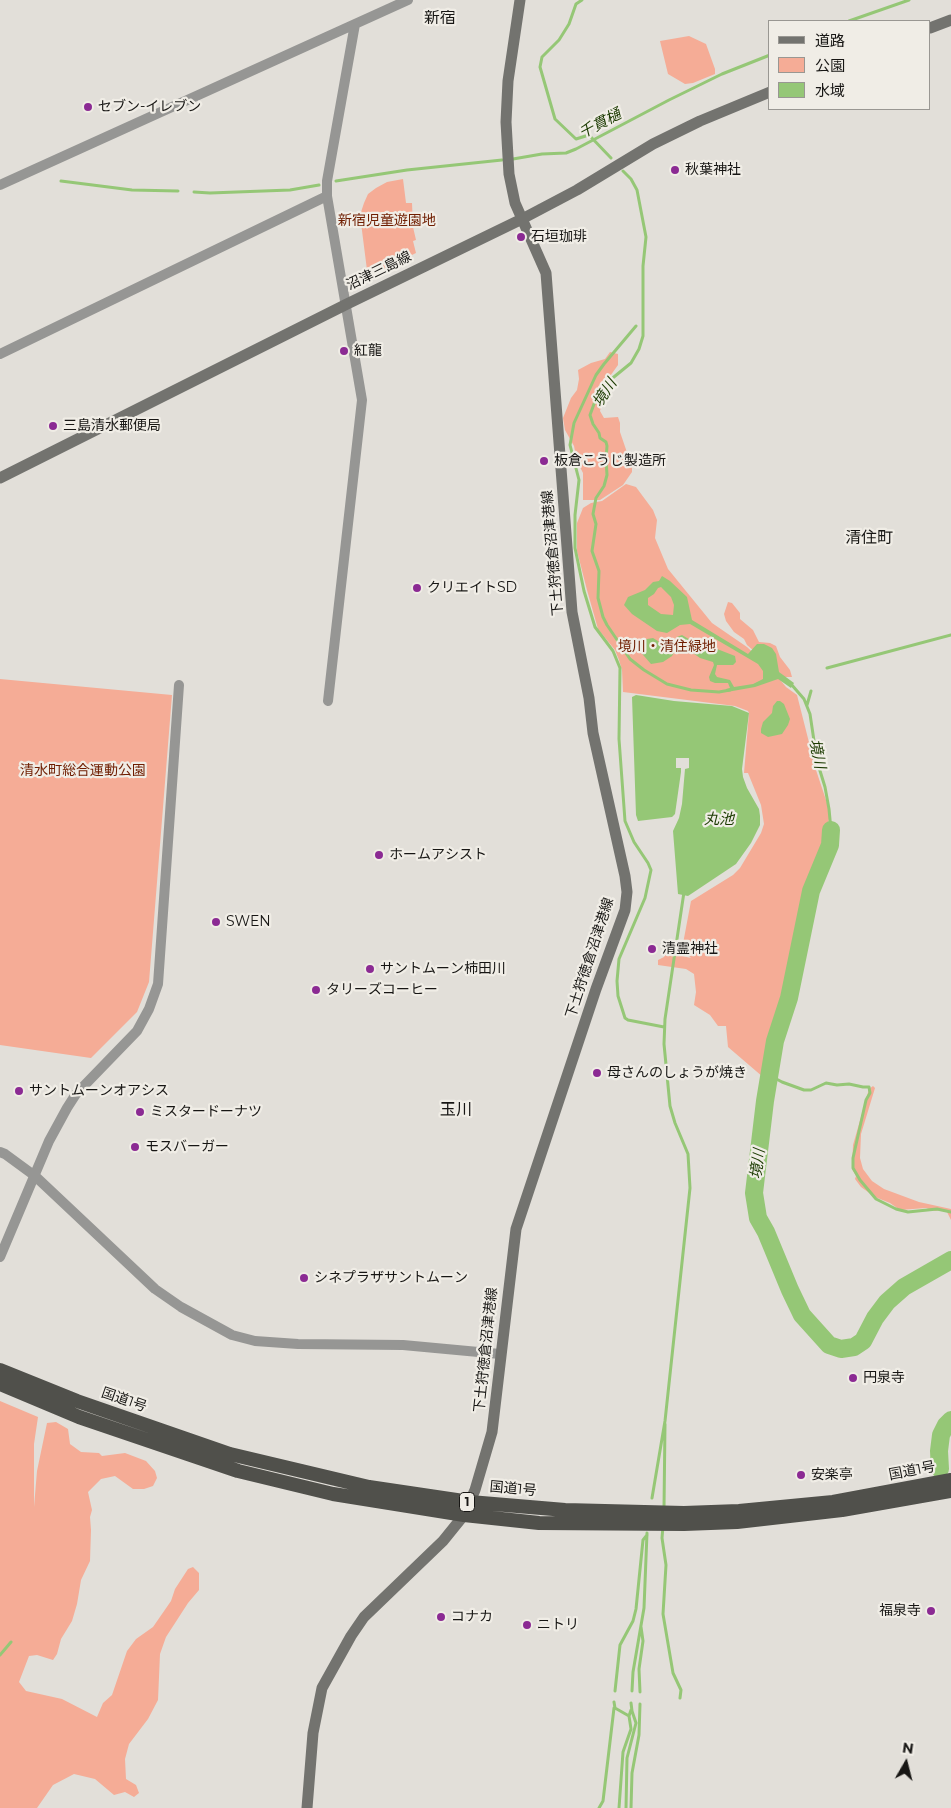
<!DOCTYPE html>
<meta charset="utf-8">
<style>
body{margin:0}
#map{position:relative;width:951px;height:1808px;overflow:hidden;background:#e2dfd9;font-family:Montserrat,"Noto Sans JP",sans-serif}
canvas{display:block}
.legend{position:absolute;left:768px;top:20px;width:162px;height:90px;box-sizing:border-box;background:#f0ede6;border:1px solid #999792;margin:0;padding:6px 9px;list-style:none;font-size:15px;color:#171614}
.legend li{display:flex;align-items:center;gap:10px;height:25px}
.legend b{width:25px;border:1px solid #999792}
.north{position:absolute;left:881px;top:1738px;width:50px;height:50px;-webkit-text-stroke:4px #f0ede6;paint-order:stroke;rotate:8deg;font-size:14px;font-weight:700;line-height:20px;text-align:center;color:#171614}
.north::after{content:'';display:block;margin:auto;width:18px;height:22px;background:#171614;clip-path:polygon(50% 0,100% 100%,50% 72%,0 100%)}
</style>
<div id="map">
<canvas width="951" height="1808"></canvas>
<ul class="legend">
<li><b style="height:6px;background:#73736f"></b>道路</li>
<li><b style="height:14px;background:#f5ac96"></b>公園</li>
<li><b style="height:14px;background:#95c776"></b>水域</li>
</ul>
<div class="north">N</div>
</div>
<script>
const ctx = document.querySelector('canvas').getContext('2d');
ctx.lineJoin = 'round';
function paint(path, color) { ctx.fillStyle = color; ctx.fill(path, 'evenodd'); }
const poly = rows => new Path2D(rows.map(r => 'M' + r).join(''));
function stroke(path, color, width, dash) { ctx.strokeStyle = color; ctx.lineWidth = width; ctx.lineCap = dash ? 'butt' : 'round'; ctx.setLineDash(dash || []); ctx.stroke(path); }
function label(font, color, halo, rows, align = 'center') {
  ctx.font = font + ' Montserrat,"Noto Sans JP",sans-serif'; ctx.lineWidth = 4.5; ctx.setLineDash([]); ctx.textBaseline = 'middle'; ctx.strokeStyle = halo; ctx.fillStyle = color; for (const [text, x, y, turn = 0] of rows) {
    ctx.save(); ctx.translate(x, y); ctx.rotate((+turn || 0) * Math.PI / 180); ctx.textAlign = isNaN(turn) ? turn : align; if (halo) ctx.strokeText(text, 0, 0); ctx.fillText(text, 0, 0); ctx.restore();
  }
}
paint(poly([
 [689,36,706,44,715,69,715,74,693,83,685,84,668,74,660,41],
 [403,179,406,203,412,203,413,227,416,240,413,241,416,253,370,276,367,270,360,215,364,203,368,194,376,188,387,182],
 [610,352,618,354,618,365,608,379,600,411,604,418,618,417,620,423,620,432,632,467,632,472,623,485,600,500,583,500,583,473,577,461,574,446,565,430,563,418,571,398,577,390,579,379,578,370,591,363,605,359],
 [626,484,636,487,653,510,657,520,655,538,668,569,712,623,747,647,773,671,786,687,797,695,816,770,830,812,825,845,814,873,763,1077,728,1047,726,1026,718,1026,710,1015,694,1005,696,992,694,974,686,969,658,965,658,960,664,957,669,945,671,944,677,945,678,955,691,958,682,949,691,901,733,875,740,868,761,833,764,824,761,805,748,773,744,773,749,713,748,711,735,706,623,692,622,670,619,660,615,650,598,629,587,590,577,551,577,523,583,508,591,503,602,501],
 [728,602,732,603,740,613,740,619,753,630,759,642,770,643,776,646,780,657,790,670,792,677,784,677,754,651,747,645,744,639,734,632,726,621,724,614],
 [0,679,172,695,149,982,137,1012,91,1058,0,1045],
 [873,1086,875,1088,861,1134,860,1158,863,1169,872,1181,884,1189,919,1202,951,1209,951,1220,947,1212,940,1210,935,1211,926,1208,900,1210,890,1203,875,1197,861,1187,855,1179,856,1176,852,1169,853,1145,869,1089],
 [0,1401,38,1417,34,1444,34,1507,37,1471,47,1423,56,1422,68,1429,70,1444,81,1452,99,1453,102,1456,125,1453,146,1461,155,1471,157,1478,153,1486,144,1489,133,1489,115,1476,101,1479,88,1492,92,1510,90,1517,91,1530,90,1561,81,1580,77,1604,72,1621,61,1639,57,1654,53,1660,37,1655,29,1656,19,1682,26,1691,62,1699,97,1717,103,1703,112,1695,127,1651,136,1639,153,1627,171,1601,175,1589,188,1569,193,1567,199,1573,199,1590,188,1603,166,1637,160,1654,158,1700,148,1719,129,1744,125,1759,126,1779,136,1785,139,1793,134,1797,125,1792,114,1795,95,1779,74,1774,53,1785,37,1808,0,1808]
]), '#f5ac96');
paint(poly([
 [662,576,670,581,687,597,692,620,748,654,757,644,764,644,772,648,776,654,779,672,794,683,791,688,778,679,755,687,727,692,726,689,730,688,728,683,715,683,710,681,709,677,714,665,713,662,700,658,683,646,678,646,672,656,663,662,651,664,637,648,638,644,647,639,653,638,658,641,665,650,669,650,677,637,682,635,692,641,704,641,712,647,735,656,736,662,733,665,717,665,715,674,717,677,730,680,734,687,753,684,763,679,763,671,758,664,690,624,680,625,667,633,657,631,632,614,624,605,628,597,645,590,653,582,659,581],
 [661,587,671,597,674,605,673,615,661,614,648,605,648,598,654,594,658,588],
 [636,695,674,701,732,706,749,713,742,769,743,777,747,788,759,809,760,816,760,825,751,843,736,864,688,896,678,894,673,831,679,818,682,804,685,769,689,768,689,758,676,758,676,768,681,768,681,772,675,814,672,817,638,821,636,815,632,697],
 [777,701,780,701,784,704,790,719,788,725,782,734,768,737,761,733,761,729,763,722,772,713,773,706]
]), '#95c776');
stroke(poly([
 [582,0,576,4,569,24,559,40,542,57,540,67,555,119,576,139,589,135,611,158],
 [849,21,909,0],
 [513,159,542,154,566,153,576,149,669,100,722,74,770,55],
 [623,171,631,179,637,190,646,237,643,266,643,336,639,349,631,363,609,381,594,404,590,415,593,424,599,433,600,438,606,442,607,446,606,459,607,475,604,486,596,498,593,514,596,524,592,551,599,571,598,598,603,617,607,625,630,659,644,670,667,684,691,690,719,692,730,690],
 [61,181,132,190,178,191],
 [336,181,407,170,502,160],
 [194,192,210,193,290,190,319,185],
 [636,326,604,364,596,375,574,423,570,445,579,480,575,515,575,548,584,591,595,627,613,651,620,668,619,739,625,821,634,842,648,863,651,870,645,898,619,959,617,981,618,996,625,1018,628,1020,664,1027],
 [827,668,951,635],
 [791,684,804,699,810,714,817,761,825,787,829,809,831,830],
 [807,705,811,691],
 [769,1075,782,1082,804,1090,811,1090,826,1083,837,1085,849,1084,863,1087,869,1087,870,1093,866,1100,853,1158,853,1168,860,1180,876,1199,896,1209,908,1212,937,1209,951,1212],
 [652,1498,665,1421,690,1188,688,1154,675,1123,670,1106,664,1044,665,1019,684,892],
 [664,1508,665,1424],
 [663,1526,662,1538,666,1565,663,1614,673,1673,681,1690,680,1698],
 [0,1655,11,1642],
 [615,1691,620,1645,633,1621,636,1609,643,1540,647,1535],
 [632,1691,633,1672,644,1608,647,1533],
 [640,1692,639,1669,643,1641,641,1627],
 [614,1702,615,1708,629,1716],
 [599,1808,603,1801,614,1708],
 [619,1808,623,1752,631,1729,629,1716,631,1710],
 [626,1808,627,1758,636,1723,632,1711,631,1703],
 [631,1808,632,1773,639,1735,640,1704]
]), '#95c776', 3);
stroke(poly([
 [831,830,830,845,811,891,789,998,775,1041,765,1101,754,1193,758,1218,766,1232,790,1290,802,1315,829,1345,841,1349,854,1347,863,1341,875,1318,887,1302,904,1287,951,1260],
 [940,1469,939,1451,941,1435,946,1425,951,1420]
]), '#95c776', 18);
stroke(poly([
 [0,185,408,0],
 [0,354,327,196],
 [328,701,362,400,327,196,327,181,355,24],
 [0,1152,5,1154,35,1176,155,1289,181,1307,232,1335,255,1341,298,1344,403,1345,500,1354],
 [0,1257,49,1141,67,1108,76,1094,137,1031,149,1009,158,984,179,685]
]), '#969694', 10);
stroke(poly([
 [930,28,951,20],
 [0,478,347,304,522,219,577,190,653,144,700,121,770,92],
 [307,1808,313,1733,322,1688,351,1636,364,1617,443,1541,464,1515,475,1490,492,1432,516,1229,596,989,625,910,627,892,625,876,593,733,589,698,572,612,546,273,515,203,509,174,506,122,508,81,520,0]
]), '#73736f', 11);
stroke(poly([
 [0,1370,77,1401,230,1454,369,1487,470,1502,565,1510,684,1513,739,1511,833,1502,951,1480],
 [0,1384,79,1417,238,1471,333,1494,464,1515,539,1523,684,1524,737,1522,842,1510,951,1491]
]), '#50504b', 14);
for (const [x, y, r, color] of [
 [88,107,5,"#8b2a93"],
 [675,170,5,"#8b2a93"],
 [521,237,5,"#8b2a93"],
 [344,351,5,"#8b2a93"],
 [53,426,5,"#8b2a93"],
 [544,461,5,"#8b2a93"],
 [417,588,5,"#8b2a93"],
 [379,855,5,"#8b2a93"],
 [216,922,5,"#8b2a93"],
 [652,949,5,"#8b2a93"],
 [370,969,5,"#8b2a93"],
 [316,990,5,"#8b2a93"],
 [597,1073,5,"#8b2a93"],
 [19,1091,5,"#8b2a93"],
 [140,1112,5,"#8b2a93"],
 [135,1147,5,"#8b2a93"],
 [304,1278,5,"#8b2a93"],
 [853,1378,5,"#8b2a93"],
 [801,1475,5,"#8b2a93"],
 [931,1611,5,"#8b2a93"],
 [441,1617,5,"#8b2a93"],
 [527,1625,5,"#8b2a93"]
]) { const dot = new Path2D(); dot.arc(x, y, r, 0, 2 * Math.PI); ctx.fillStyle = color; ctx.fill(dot); stroke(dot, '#f0ede6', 2); }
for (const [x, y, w] of [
 [467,1502,15]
]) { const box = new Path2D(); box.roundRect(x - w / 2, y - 9.5, w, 19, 4); ctx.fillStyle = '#f0ede6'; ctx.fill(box); stroke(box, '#171614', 1); }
label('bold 12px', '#171614', null, [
 ["1",467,1502]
]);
label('14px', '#171614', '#f0ede6', [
 ["セブン-イレブン",98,107],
 ["秋葉神社",685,170],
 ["石垣珈琲",531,237],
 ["紅龍",354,351],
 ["三島清水郵便局",63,426],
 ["板倉こうじ製造所",554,461],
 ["クリエイトSD",427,588],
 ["ホームアシスト",389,855],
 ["SWEN",226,922],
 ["清霊神社",662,949],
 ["サントムーン柿田川",380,969],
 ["タリーズコーヒー",326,990],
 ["母さんのしょうが焼き",607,1073],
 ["サントムーンオアシス",29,1091],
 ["ミスタードーナツ",150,1112],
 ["モスバーガー",145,1147],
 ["シネプラザサントムーン",314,1278],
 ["円泉寺",863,1378],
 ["安楽亭",811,1475],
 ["福泉寺",921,1611,"right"],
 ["コナカ",451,1617],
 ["ニトリ",537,1625]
], 'left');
label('14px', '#6f1d00', '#f0ede6', [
 ["新宿児童遊園地",387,221],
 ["境川・清住緑地",667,647],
 ["清水町総合運動公園",83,771]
]);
label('14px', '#171614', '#f0ede6', [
 ["沼津三島線",379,271,-26],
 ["下土狩徳倉沼津港線",553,553,-95],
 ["下土狩徳倉沼津港線",590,958,-72],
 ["下土狩徳倉沼津港線",486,1350,-84],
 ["国道1号",124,1400,19],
 ["国道1号",912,1471,-11],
 ["国道1号",513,1489,5]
]);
label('italic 15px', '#1b3a00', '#f0ede6', [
 ["千貫樋",600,124,-28],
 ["境川",605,393,-57],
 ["境川",817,754,79],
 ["丸池",719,820],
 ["境川",758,1164,-82]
]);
label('16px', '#171614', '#f0ede6', [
 ["新宿",440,18],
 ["清住町",869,538],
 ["玉川",456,1110]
]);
</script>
